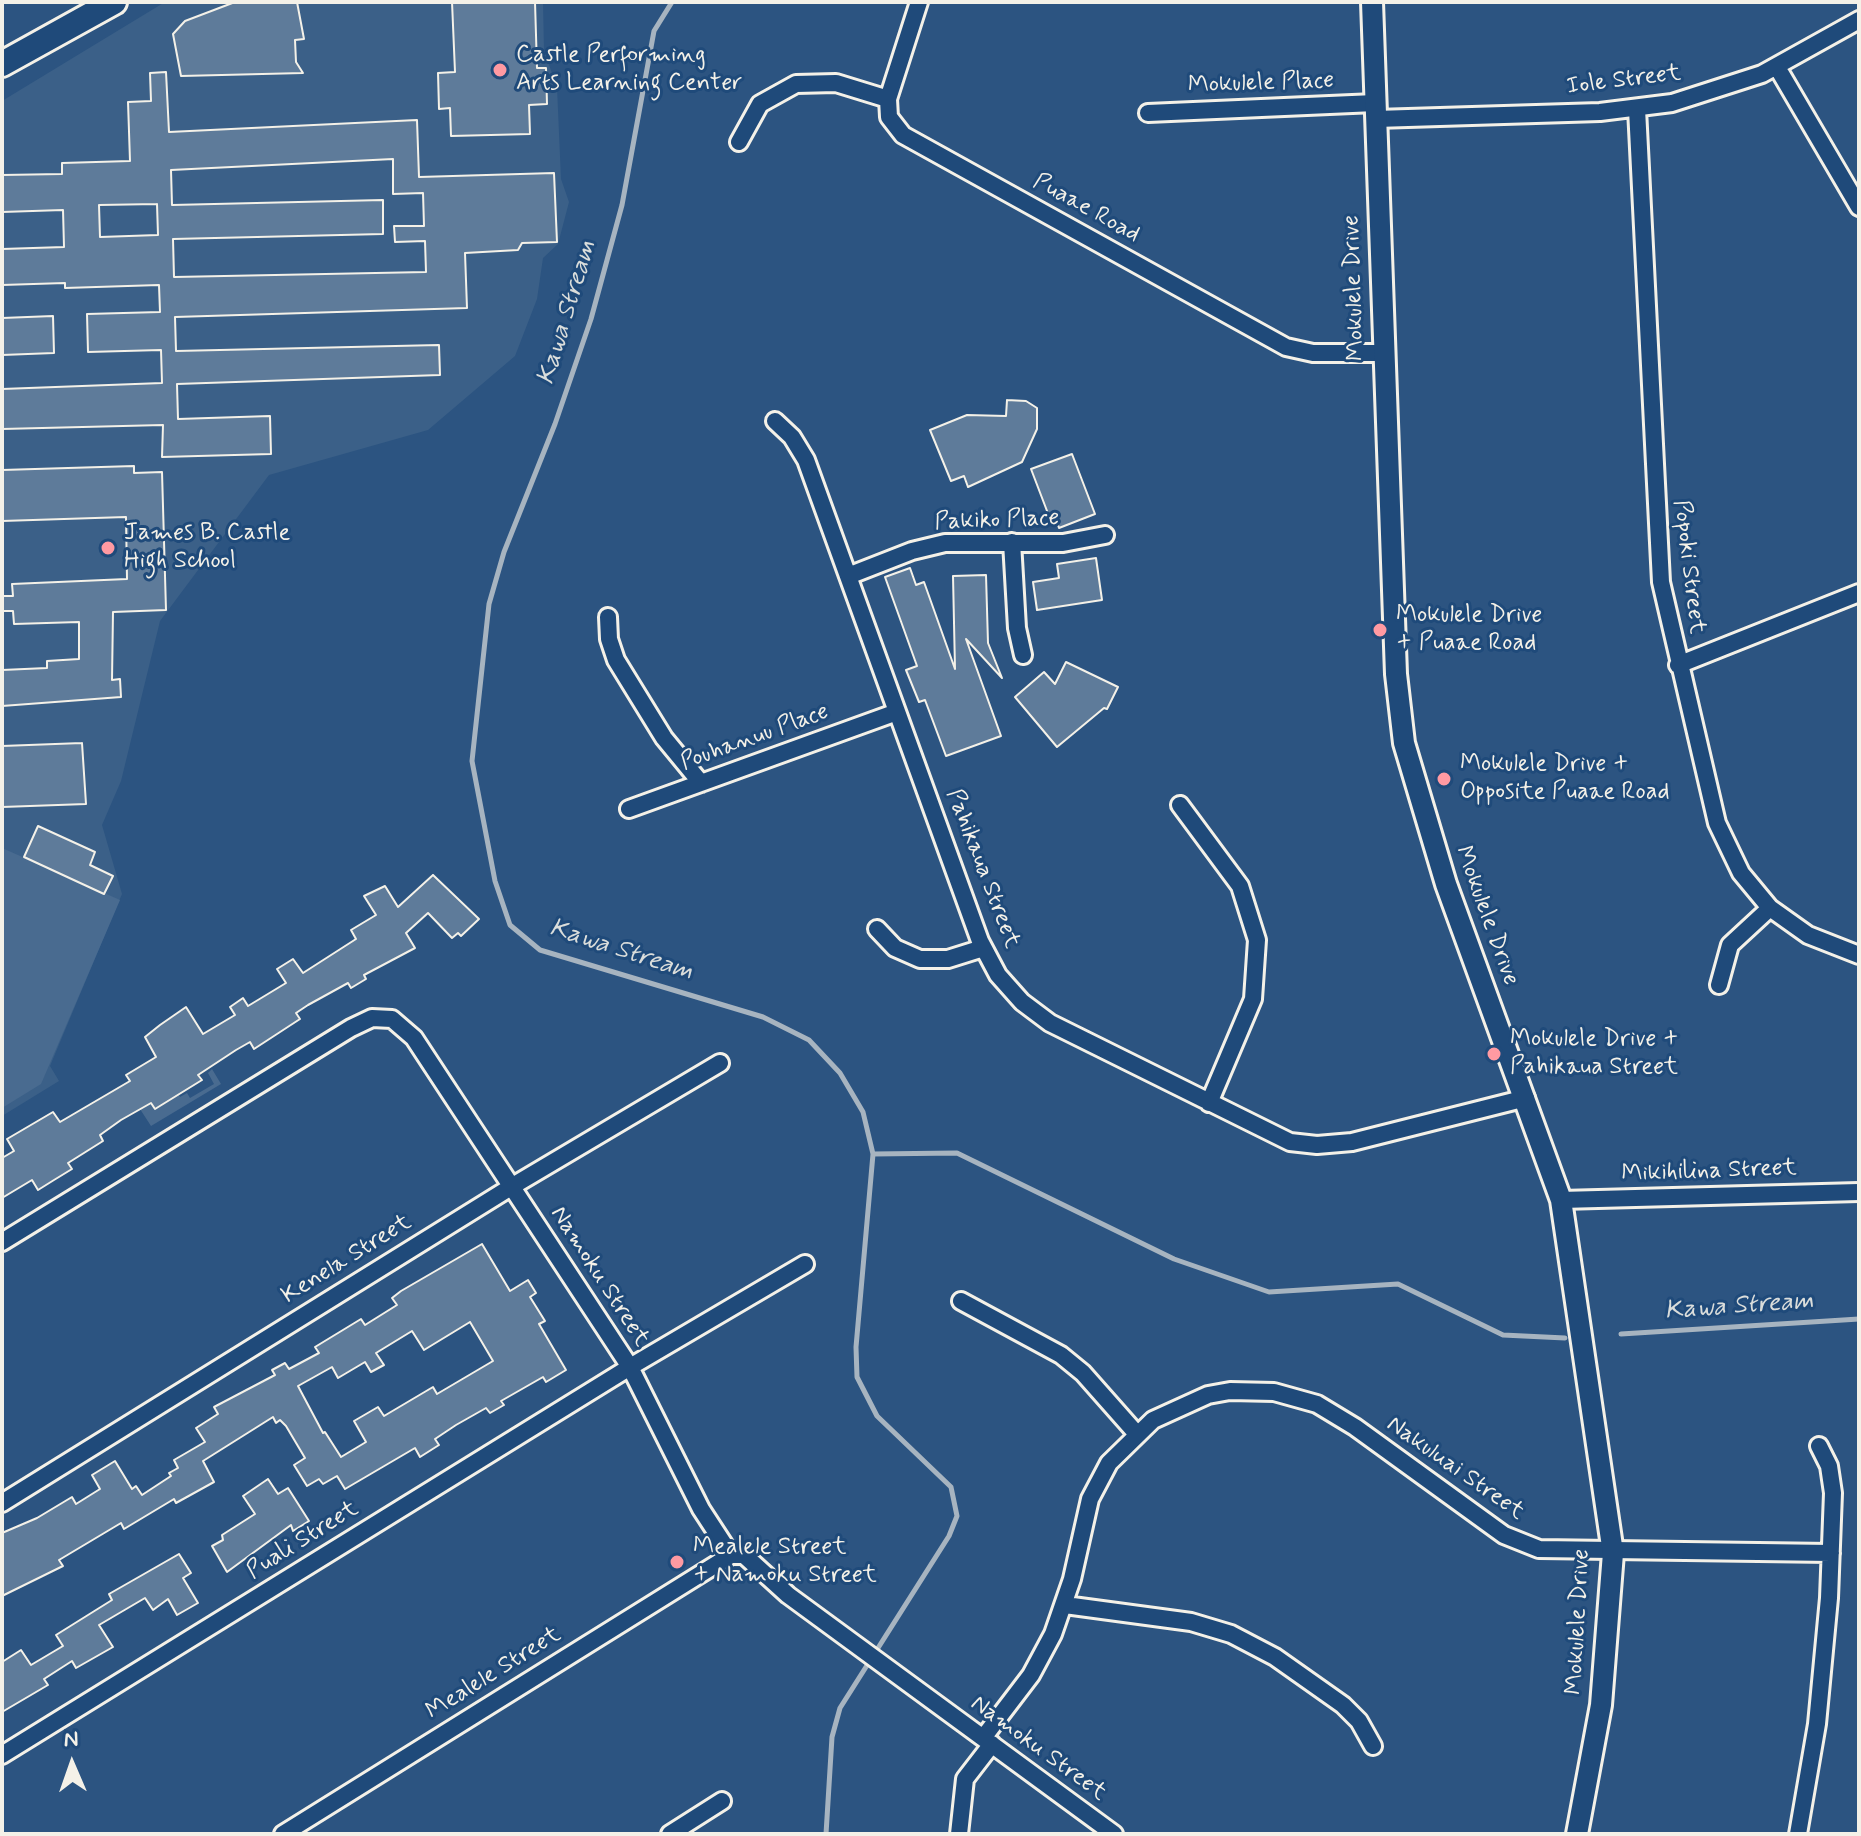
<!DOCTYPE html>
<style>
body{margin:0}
#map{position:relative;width:1861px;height:1836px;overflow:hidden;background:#2c5481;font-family:Mynerve,sans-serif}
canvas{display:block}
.frame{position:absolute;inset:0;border:4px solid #f4f1e8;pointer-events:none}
.north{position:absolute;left:32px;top:1724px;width:80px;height:80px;-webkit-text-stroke:6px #1f4a7a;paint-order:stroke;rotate:358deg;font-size:22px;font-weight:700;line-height:32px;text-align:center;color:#f4f1e8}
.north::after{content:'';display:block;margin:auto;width:28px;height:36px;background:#f4f1e8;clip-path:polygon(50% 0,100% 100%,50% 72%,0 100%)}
</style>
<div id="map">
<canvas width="1861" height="1836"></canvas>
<div class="frame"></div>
<div class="north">N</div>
</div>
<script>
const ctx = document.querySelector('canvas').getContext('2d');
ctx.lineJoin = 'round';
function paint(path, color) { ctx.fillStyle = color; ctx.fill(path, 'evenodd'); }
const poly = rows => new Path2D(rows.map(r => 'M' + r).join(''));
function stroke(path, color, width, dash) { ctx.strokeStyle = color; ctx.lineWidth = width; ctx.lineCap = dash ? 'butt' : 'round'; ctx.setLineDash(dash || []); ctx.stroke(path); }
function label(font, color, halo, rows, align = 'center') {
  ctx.font = font + ' Mynerve,sans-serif'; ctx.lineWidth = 6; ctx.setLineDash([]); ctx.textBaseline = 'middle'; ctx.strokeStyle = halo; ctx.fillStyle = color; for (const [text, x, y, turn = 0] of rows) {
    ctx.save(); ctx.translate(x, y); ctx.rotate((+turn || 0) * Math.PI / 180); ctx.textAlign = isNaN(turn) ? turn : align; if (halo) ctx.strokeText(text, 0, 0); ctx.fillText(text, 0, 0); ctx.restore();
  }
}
paint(poly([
 [165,2,543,2,544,51,557,87,561,179,569,202,558,244,543,258,537,299,515,356,428,430,269,475,160,621,121,781,102,825,122,894,50,1066,59,1081,2,1116,2,101]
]), '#3b6088');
paint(poly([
 [2,848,120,900,41,1084,2,1108],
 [212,1069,221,1084,151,1126,140,1109,150,1102,155,1109,175,1097,176,1090,180,1097,187,1093,190,1098,214,1084,208,1073]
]), '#496b90');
stroke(poly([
 [672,2,654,31,622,205,591,319,555,424,504,552,489,604,472,761,495,881,510,925,540,950,763,1017,809,1040,840,1073,863,1112,873,1154,957,1153,1174,1259,1269,1292,1398,1284,1503,1335,1565,1338],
 [1621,1334,1859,1319],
 [826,1834,832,1737,840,1708,949,1536,957,1516,951,1487,877,1416,857,1377,856,1347,873,1154]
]), '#a7b4c0', 5);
const building = poly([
 [235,2,297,2,304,39,295,40,296,62,303,73,181,76,173,34,185,21,235,2],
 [452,2,535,2,537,68,546,68,547,104,529,105,530,134,451,136,450,108,439,109,438,73,455,72,452,2],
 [166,72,169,132,417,120,419,177,554,173,557,242,522,243,518,250,465,253,467,308,175,317,176,351,439,345,440,375,177,384,178,419,270,416,271,454,162,457,163,425,2,429,2,389,162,383,161,350,88,352,87,314,160,312,159,285,65,288,65,283,2,285,2,249,64,247,63,210,2,212,2,175,62,174,62,163,130,161,128,102,151,101,150,73,166,72],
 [393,159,393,194,423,193,424,226,394,226,395,242,425,241,426,272,174,277,173,239,383,234,383,200,172,205,171,170,393,159],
 [157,204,158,235,100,237,99,205,157,204],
 [53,316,54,353,2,355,2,318,53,316],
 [1007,400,1026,401,1037,408,1037,429,1022,462,968,487,964,476,951,481,930,430,967,415,1006,416,1007,400],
 [1072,454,1095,514,1059,528,1057,522,1052,524,1031,469,1072,454],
 [134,466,134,473,162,472,166,610,113,612,112,680,120,679,121,697,2,706,2,670,47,668,47,661,79,659,79,622,14,624,13,611,2,611,2,596,13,596,12,584,127,579,126,517,2,521,2,470,134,466],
 [1096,558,1102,600,1037,610,1033,582,1059,578,1057,564,1096,558],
 [910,568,916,585,924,582,955,669,953,576,986,575,988,643,1002,678,966,639,1001,736,946,756,925,700,919,702,906,670,917,666,885,577,910,568],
 [1066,662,1118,687,1107,709,1104,708,1057,747,1015,697,1044,672,1055,684,1066,662],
 [82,743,86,804,2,807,2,746,82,743],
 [38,826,95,852,90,865,113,876,104,894,24,857,38,826],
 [433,875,479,919,461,936,458,933,452,938,428,913,406,933,415,948,364,975,366,979,351,988,348,983,308,1005,296,1013,300,1019,254,1049,250,1042,236,1050,198,1075,202,1080,155,1109,151,1103,121,1120,100,1135,103,1141,68,1163,72,1169,54,1180,38,1190,32,1180,2,1198,2,1158,14,1151,7,1139,53,1112,60,1122,130,1081,126,1075,156,1057,145,1037,160,1025,186,1007,203,1034,235,1015,230,1007,243,998,248,1006,286,983,277,969,293,959,303,973,356,939,351,930,376,915,364,896,385,886,398,907,433,875],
 [482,1244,510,1291,528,1280,536,1293,530,1297,545,1321,539,1324,566,1370,546,1382,543,1377,501,1401,504,1405,490,1413,486,1408,456,1425,435,1439,439,1445,420,1457,415,1448,345,1489,337,1476,323,1484,319,1479,307,1486,294,1465,305,1458,286,1426,280,1420,276,1423,273,1417,203,1461,214,1482,176,1503,174,1499,124,1529,121,1523,59,1560,63,1566,2,1596,2,1533,37,1518,72,1497,76,1504,100,1489,92,1475,115,1461,132,1489,136,1486,142,1495,171,1476,169,1473,178,1468,174,1460,205,1442,196,1428,218,1414,214,1407,275,1375,272,1370,285,1363,289,1369,319,1353,315,1347,361,1319,365,1325,397,1305,392,1298,401,1291,482,1244],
 [470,1322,493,1361,437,1394,433,1387,384,1416,378,1407,354,1421,366,1442,341,1457,325,1432,323,1433,298,1386,332,1367,338,1378,365,1362,371,1372,384,1365,376,1353,412,1331,424,1350,470,1322],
 [268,1479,278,1494,288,1488,309,1521,293,1531,291,1525,227,1572,212,1546,223,1540,222,1535,255,1514,243,1496,268,1479],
 [179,1554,191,1573,183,1578,198,1603,177,1615,168,1599,153,1610,145,1598,99,1625,113,1647,76,1668,72,1661,44,1679,48,1685,2,1712,2,1662,21,1650,31,1665,63,1646,56,1635,112,1600,109,1594,179,1554]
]);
paint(building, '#5e7b9a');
stroke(building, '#f4f1e8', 2);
const minor = poly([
 [919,2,888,99,889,117,903,135,1286,347,1313,353,1383,353],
 [1777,67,1859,207],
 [1637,109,1661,582,1717,823,1741,873,1770,908,1808,935,1859,955],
 [1148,113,1375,103],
 [1376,119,1600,112,1672,103,1762,74,1859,20],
 [739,142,760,104,796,84,836,83,888,99],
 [775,421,792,437,806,460,980,941,998,975,1022,1002,1050,1023,1290,1142,1317,1145,1352,1142,1526,1098],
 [1012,542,1017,628,1023,655],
 [848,576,912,551,945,543,1063,543,1105,535],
 [608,617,609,639,616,660,664,738,701,783],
 [1678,665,1859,593],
 [1180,805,1240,886,1257,940,1253,999,1209,1103],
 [629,809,897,712],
 [877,929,895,948,920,959,948,959,983,948],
 [1719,985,1730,945,1770,908],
 [1561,1200,1859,1192],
 [2,1242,351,1028,372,1018,392,1019,414,1038,630,1367,701,1509,731,1555],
 [961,1301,1061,1355,1083,1373,1136,1433],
 [2,1503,511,1187,720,1063],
 [1065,1605,1191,1622,1231,1634,1275,1657,1343,1705,1359,1721,1373,1746],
 [983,1738,1031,1675,1053,1634,1072,1579,1090,1499,1109,1463,1153,1420,1208,1395,1230,1391,1274,1392,1317,1404,1355,1427,1504,1535,1539,1549,1831,1553],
 [2,1755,630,1367,805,1264],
 [283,1834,731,1555,744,1555,788,1595,1114,1834],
 [670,1834,722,1801],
 [959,1834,965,1779,992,1744],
 [1798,1834,1817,1724,1829,1598,1833,1493,1829,1466,1819,1446]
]);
const tertiary = poly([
 [1372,2,1396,674,1404,743,1446,884,1561,1200,1613,1553,1601,1705,1577,1834]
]);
const primary = poly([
 [2,64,114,2]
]);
stroke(minor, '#f4f1e8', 22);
stroke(tertiary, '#f4f1e8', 26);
stroke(primary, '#f4f1e8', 30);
stroke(minor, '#1f4a7a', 16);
stroke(tertiary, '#1f4a7a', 20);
stroke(primary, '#1f4a7a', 24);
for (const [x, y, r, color] of [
 [500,70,8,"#ff9aa2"],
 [108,548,8,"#ff9aa2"],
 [1380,630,8,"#ff9aa2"],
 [1444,779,8,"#ff9aa2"],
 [1494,1054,8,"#ff9aa2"],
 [677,1562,8,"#ff9aa2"]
]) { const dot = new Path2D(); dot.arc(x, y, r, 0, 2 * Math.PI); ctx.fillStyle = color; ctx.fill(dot); stroke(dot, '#1f4a7a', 3); }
label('24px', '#f4f1e8', '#1f4a7a', [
 ["Castle Performing",516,56],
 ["Arts Learning Center",516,84],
 ["James B. Castle",124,534],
 ["High School",124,562],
 ["Mokulele Drive",1396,616],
 ["+ Puaae Road",1396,644],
 ["Mokulele Drive +",1460,765],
 ["Opposite Puaae Road",1460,793],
 ["Mokulele Drive +",1510,1040],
 ["Pahikaua Street",1510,1068],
 ["Mealele Street",693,1548],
 ["+ Namoku Street",693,1576]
], 'left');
label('24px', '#f4f1e8', '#1f4a7a', [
 ["Iole Street",1624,81,-7],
 ["Mokulele Place",1261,84,-2],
 ["Puaae Road",1086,209,29],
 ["Mokulele Drive",1355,288,-92],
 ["Pakiko Place",997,521,-2],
 ["Popoki Street",1688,567,83],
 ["Pouhanuu Place",755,738,-20],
 ["Pahikaua Street",982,869,69],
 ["Mokulele Drive",1486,916,70],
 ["Mikihilina Street",1709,1172,-2],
 ["Kenela Street",347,1260,-32],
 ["Namoku Street",599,1277,57],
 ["Nakuluai Street",1455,1469,35],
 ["Puali Street",303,1541,-32],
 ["Mokulele Drive",1579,1622,-87],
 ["Mealele Street",494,1674,-32],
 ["Namoku Street",1038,1749,36]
]);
label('italic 26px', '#dadddb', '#1f4a7a', [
 ["Kawa Stream",568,313,-73],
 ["Kawa Stream",621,951,18],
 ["Kawa Stream",1739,1307,-4]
]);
</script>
